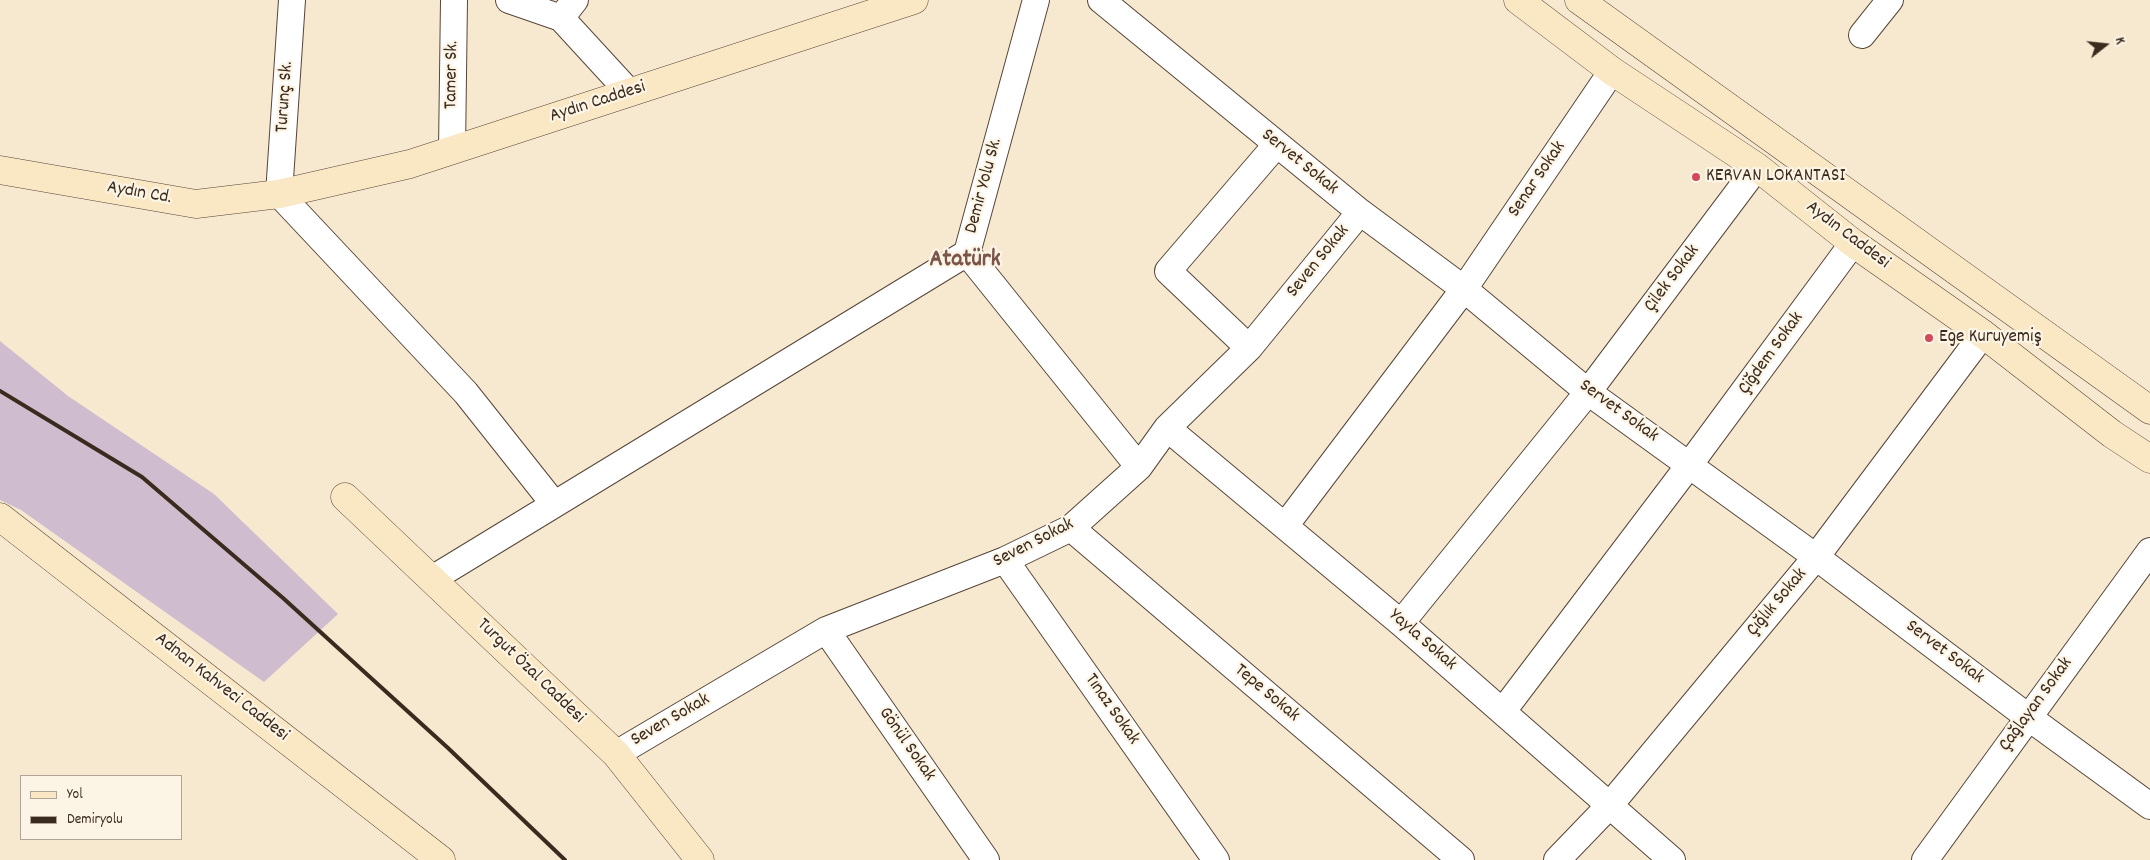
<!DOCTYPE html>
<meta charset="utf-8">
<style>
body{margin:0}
#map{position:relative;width:2150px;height:860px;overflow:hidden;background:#f7e8d0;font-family:Dekko,sans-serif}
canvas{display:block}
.legend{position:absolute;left:20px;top:775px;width:162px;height:65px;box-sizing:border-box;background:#fcf5e5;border:1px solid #afa495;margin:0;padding:6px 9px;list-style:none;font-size:15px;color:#3b2a1e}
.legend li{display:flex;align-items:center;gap:10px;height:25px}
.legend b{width:25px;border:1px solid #afa495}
.north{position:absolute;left:2080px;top:20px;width:50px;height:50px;-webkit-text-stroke:4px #fcf5e5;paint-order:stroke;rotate:74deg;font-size:14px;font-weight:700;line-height:20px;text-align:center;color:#3b2a1e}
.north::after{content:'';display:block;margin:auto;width:18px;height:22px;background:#3b2a1e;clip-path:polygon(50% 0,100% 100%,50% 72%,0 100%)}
</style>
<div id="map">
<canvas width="2150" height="860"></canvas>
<ul class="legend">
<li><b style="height:6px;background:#fae7c3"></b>Yol</li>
<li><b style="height:6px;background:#3b2a1e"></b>Demiryolu</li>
</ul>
<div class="north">K</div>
</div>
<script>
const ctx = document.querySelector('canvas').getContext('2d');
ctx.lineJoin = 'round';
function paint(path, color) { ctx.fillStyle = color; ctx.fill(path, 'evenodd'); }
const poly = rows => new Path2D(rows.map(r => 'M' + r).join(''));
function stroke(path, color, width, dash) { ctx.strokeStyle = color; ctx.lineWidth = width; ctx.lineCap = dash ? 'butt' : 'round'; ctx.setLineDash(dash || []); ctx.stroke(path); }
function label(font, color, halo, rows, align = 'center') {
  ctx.font = font + ' Dekko,sans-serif'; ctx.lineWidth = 4.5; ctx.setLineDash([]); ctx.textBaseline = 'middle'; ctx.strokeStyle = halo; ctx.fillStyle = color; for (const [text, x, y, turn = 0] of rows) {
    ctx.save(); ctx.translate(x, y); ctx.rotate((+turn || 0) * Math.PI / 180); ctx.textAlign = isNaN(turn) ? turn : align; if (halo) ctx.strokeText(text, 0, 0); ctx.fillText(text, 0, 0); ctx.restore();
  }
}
paint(poly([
 [0,341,68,396,214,494,338,614,264,682,21,510,0,500]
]), '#cfbdcf');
const street = poly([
 [292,0,279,194,466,393,554,504],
 [509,0,561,18,575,0],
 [1036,0,967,253,1139,467],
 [1101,0,1360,212,1464,289,1588,392,1816,557,2028,717,2150,806],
 [561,18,629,92],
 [1862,35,1890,0],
 [452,150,454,0],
 [1249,348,1168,271,1277,144],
 [1167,428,1401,623,1672,860],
 [1285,526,1464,289,1612,71],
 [1071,528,1461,860],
 [1005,560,1216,860],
 [432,579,967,253],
 [1401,623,1588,392,1757,167],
 [826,630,986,860],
 [1503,711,1690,464,1853,243],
 [616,754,826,630,1005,560,1071,528,1139,467,1167,428,1249,348,1360,212],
 [1557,860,1610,805,1816,557,1983,334],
 [1925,860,2150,551]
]);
const secondary = poly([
 [1518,0,1612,71,1757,167,1853,243,1983,334,2112,434,2150,459],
 [1579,0,2150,410],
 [0,170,196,204,279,194,410,164,914,0],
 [345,497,616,754,700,860],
 [0,517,441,860]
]);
stroke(street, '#574639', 28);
stroke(secondary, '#574639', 29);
stroke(street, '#fff', 26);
stroke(secondary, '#fae7c3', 28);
stroke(poly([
 [0,391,142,477,283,598,448,748,565,860]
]), '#3b2a1e', 4);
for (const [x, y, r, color] of [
 [1696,177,5,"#d1495b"],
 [1929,338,5,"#d1495b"]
]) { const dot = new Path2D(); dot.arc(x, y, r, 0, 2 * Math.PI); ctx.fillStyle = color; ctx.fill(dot); stroke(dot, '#fcf5e5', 2); }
label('19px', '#3b2a1e', '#fcf5e5', [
 ["Tamer Sk.",453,75,-89],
 ["Turunç Sk.",286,97,-86],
 ["Aydın Caddesi",598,103,-18],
 ["Servet Sokak",1299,163,39],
 ["Senar Sokak",1538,180,-56],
 ["Demir Yolu Sk.",985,186,-75],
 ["Aydın Cd.",139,194,10],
 ["Aydın Caddesi",1847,236,37],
 ["Seven Sokak",1319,262,-51],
 ["Çilek Sokak",1673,279,-53],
 ["Çiğdem Sokak",1772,354,-54],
 ["Servet Sokak",1618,412,36],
 ["Seven Sokak",1034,544,-27],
 ["Çığlık Sokak",1778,603,-50],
 ["Yayla Sokak",1422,641,41],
 ["Servet Sokak",1944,653,37],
 ["Turgut Özal Caddesi",530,672,44],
 ["Adnan Kahveci Caddesi",221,688,38],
 ["Tepe Sokak",1266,694,40],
 ["Çağlayan Sokak",2037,705,-54],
 ["Tınaz Sokak",1111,710,55],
 ["Seven Sokak",671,721,-30],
 ["Gönül Sokak",906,745,55]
]);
label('19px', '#3b2a1e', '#fcf5e5', [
 ["KERVAN LOKANTASI",1706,177],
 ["Ege Kuruyemiş",1939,338]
], 'left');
label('bold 24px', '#7c554a', '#fcf5e5', [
 ["Atatürk",965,262]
]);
</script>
